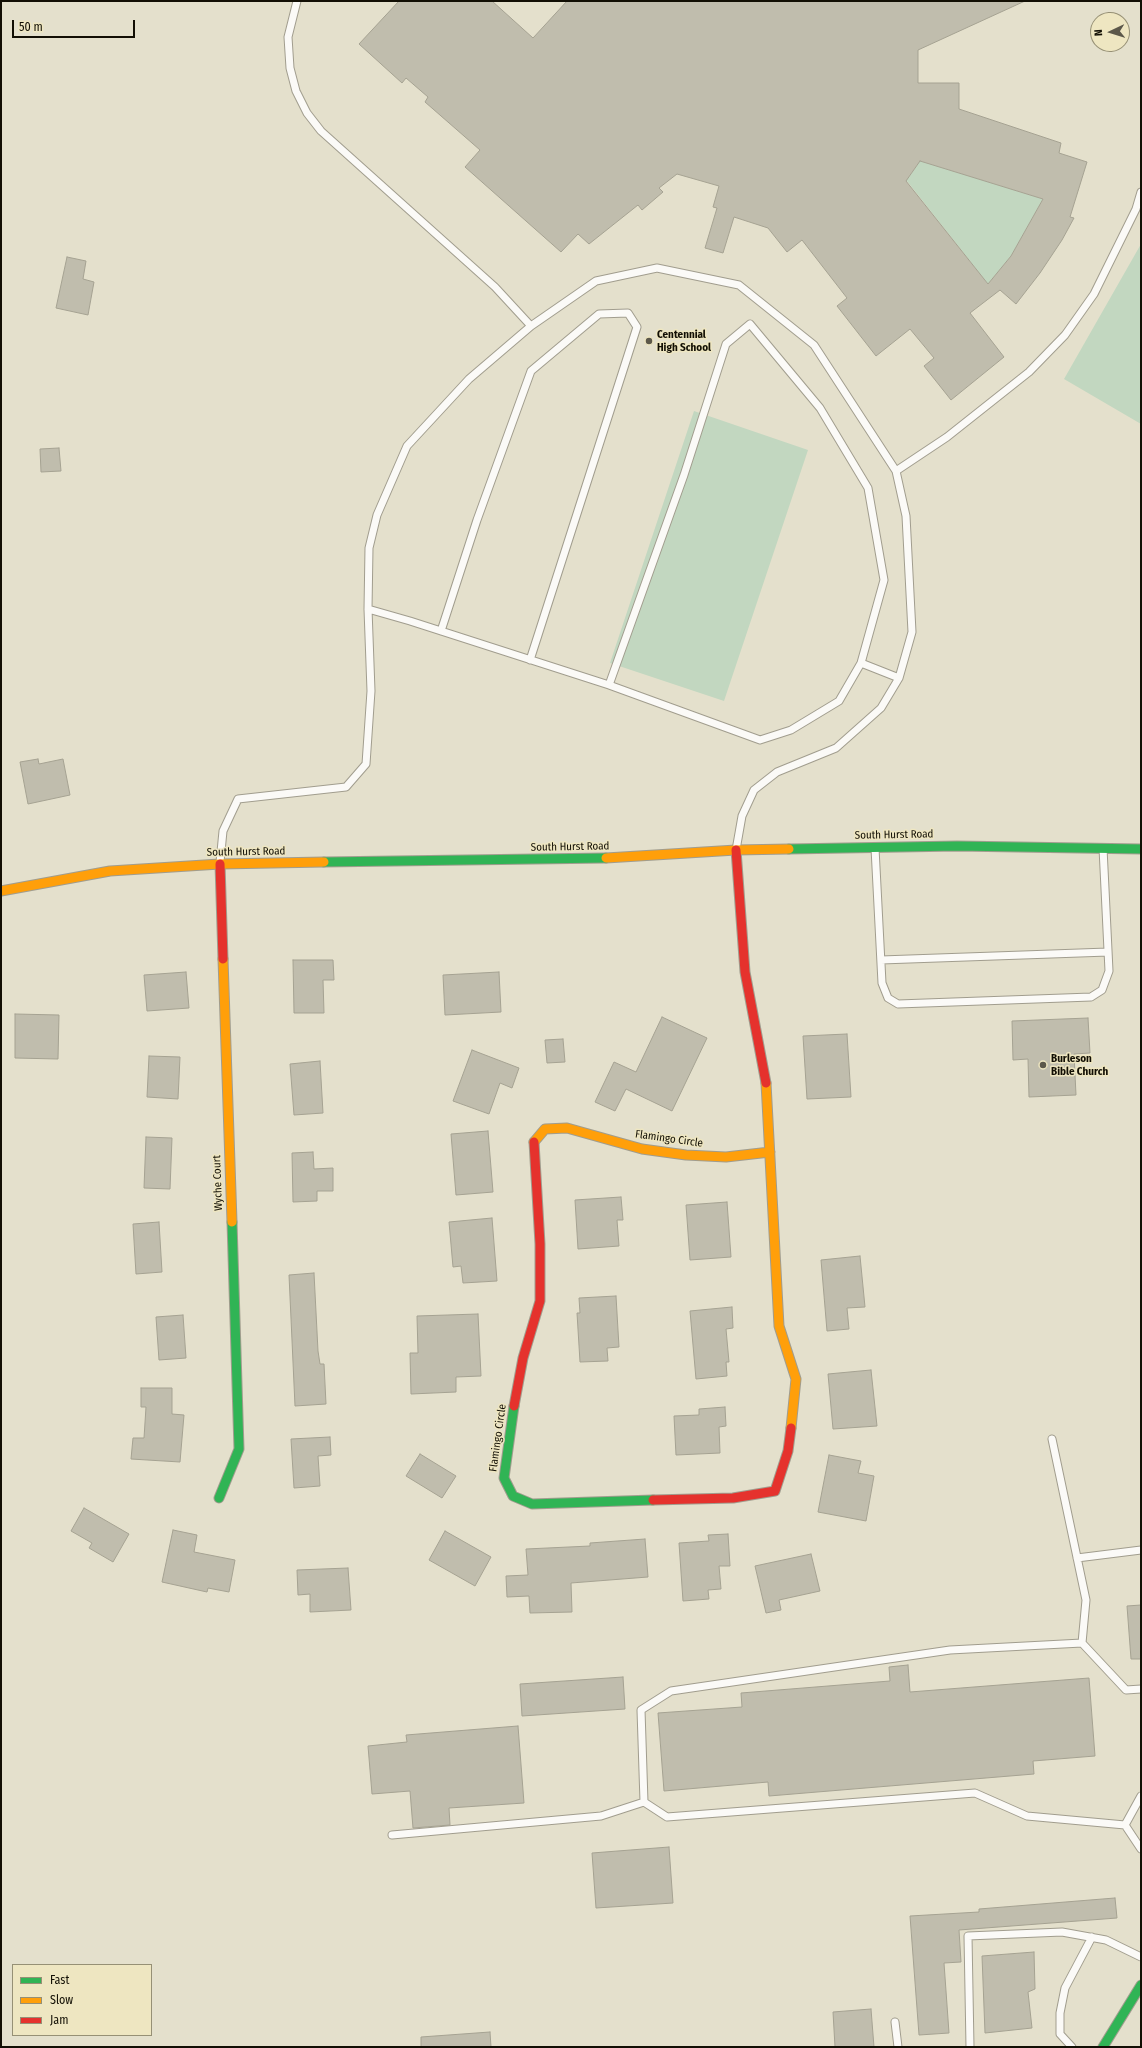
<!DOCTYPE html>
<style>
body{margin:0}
#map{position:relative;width:1142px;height:2048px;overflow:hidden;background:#e4e0cc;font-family:"Fira Sans Condensed",sans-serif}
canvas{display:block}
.frame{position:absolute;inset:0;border:2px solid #120f04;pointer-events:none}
.legend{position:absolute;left:12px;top:1964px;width:140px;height:72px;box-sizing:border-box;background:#eee6c1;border:1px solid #969075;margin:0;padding:5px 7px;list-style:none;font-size:12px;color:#120f04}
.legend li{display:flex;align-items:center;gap:8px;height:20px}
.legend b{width:20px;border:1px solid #969075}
.north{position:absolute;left:1090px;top:12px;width:40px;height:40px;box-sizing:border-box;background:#eee6c1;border:1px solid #969075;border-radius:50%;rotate:266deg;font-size:11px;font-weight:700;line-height:16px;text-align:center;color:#120f04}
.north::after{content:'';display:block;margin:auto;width:14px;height:18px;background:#5c584a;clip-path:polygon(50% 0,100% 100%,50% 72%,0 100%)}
.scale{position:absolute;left:12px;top:20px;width:123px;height:18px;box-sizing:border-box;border:2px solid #120f04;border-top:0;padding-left:5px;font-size:12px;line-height:14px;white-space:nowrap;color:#120f04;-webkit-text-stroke:3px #eee6c1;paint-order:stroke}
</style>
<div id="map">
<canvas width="1142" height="2048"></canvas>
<div class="frame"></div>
<ul class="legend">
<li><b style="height:5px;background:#30b455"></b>Fast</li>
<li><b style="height:5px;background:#ff9f0a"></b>Slow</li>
<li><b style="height:5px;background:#e5322d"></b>Jam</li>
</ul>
<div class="north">N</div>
<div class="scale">50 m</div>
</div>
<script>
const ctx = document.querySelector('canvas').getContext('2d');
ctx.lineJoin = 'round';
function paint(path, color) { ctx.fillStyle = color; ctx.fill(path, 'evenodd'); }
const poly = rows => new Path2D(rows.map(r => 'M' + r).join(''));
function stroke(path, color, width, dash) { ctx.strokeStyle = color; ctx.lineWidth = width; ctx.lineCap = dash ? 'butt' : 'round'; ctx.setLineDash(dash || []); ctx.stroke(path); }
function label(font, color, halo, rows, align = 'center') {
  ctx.font = font + ' "Fira Sans Condensed",sans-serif'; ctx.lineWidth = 3; ctx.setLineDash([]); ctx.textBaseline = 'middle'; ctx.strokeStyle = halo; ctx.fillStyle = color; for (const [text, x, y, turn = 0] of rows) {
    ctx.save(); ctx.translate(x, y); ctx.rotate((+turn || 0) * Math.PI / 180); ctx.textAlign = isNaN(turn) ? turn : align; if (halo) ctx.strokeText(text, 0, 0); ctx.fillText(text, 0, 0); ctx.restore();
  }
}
paint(poly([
 [908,157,1043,199,1011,256,988,284,899,171,909,177,918,164],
 [1141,244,1141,424,1064,379],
 [694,411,808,450,724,701,610,663]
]), '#c2d7c0');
const building = poly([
 [399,1,492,1,533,38,567,1,1025,1,918,50,918,83,959,83,959,109,1061,143,1059,153,1087,162,1070,217,1074,218,1062,240,1040,273,1016,304,1000,290,970,313,1004,357,951,400,924,366,934,358,910,329,876,356,837,306,847,298,802,240,787,252,768,228,734,217,723,253,705,248,717,208,713,207,719,186,677,174,659,188,663,192,642,210,638,205,589,244,578,234,561,252,465,167,480,150,425,102,428,97,406,78,402,83,359,44,399,1],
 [920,161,1043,199,1011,256,988,284,906,181,920,161],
 [67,257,86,261,83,279,94,282,88,315,56,308,67,257],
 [59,448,61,471,41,472,40,449,59,448],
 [38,759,39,764,63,759,70,795,28,804,20,762,38,759],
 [293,960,333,960,334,980,323,980,324,1013,294,1013,293,960],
 [186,972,189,1008,147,1011,144,975,186,972],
 [499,972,501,1012,445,1015,443,975,499,972],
 [15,1014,59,1015,58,1059,15,1058,15,1014],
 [662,1017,707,1038,672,1111,626,1089,615,1111,595,1102,614,1062,636,1072,662,1017],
 [1088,1018,1090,1053,1074,1054,1076,1095,1029,1097,1028,1059,1013,1060,1012,1021,1088,1018],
 [847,1034,851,1097,807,1099,803,1036,847,1034],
 [563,1039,565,1062,547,1063,545,1040,563,1039],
 [472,1050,519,1068,512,1088,500,1083,489,1114,453,1101,472,1050],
 [149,1056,180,1057,178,1099,147,1097,149,1056],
 [320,1061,323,1113,294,1115,290,1064,320,1061],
 [488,1131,493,1192,456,1195,451,1134,488,1131],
 [146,1137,172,1138,170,1189,144,1188,146,1137],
 [313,1152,314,1169,333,1168,333,1191,317,1191,317,1201,293,1202,292,1153,313,1152],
 [621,1197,623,1220,617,1220,619,1246,578,1249,575,1200,621,1197],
 [727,1202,731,1257,690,1260,686,1205,727,1202],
 [492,1218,497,1281,463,1283,461,1266,453,1267,449,1222,492,1218],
 [159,1222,162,1272,136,1274,133,1224,159,1222],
 [860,1256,865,1307,847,1308,849,1329,827,1331,821,1260,860,1256],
 [314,1273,318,1351,320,1364,324,1364,326,1404,295,1406,289,1275,314,1273],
 [616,1296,619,1347,607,1348,608,1361,580,1362,577,1313,580,1313,579,1298,616,1296],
 [732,1307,733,1328,726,1329,729,1362,726,1362,727,1376,696,1379,690,1311,732,1307],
 [478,1314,481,1376,456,1377,456,1392,411,1394,410,1353,418,1353,417,1316,478,1314],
 [183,1315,186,1358,159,1360,156,1317,183,1315],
 [871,1370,877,1426,833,1429,828,1374,871,1370],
 [141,1388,172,1388,172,1414,184,1415,180,1462,131,1459,133,1438,144,1438,146,1407,141,1407,141,1388],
 [725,1407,726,1426,719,1427,720,1453,676,1455,674,1416,699,1415,699,1409,725,1407],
 [330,1437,331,1455,318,1456,320,1486,294,1488,291,1439,330,1437],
 [420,1454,456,1476,442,1498,406,1476,420,1454],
 [829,1455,861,1461,858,1473,874,1476,866,1521,818,1512,829,1455],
 [84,1508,129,1534,113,1562,89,1548,92,1543,71,1531,84,1508],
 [173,1530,197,1535,194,1552,235,1560,229,1592,208,1588,207,1592,162,1582,173,1530],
 [445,1531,491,1557,475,1586,429,1560,445,1531],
 [728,1534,730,1566,719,1566,721,1589,708,1590,709,1599,683,1601,679,1543,709,1541,708,1535,728,1534],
 [645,1539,648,1577,571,1583,572,1612,530,1613,529,1596,507,1597,506,1576,528,1575,526,1549,590,1546,590,1543,645,1539],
 [811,1554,820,1591,779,1600,781,1610,766,1613,755,1566,811,1554],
 [348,1568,351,1610,310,1612,310,1594,298,1595,297,1570,348,1568],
 [1141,1605,1141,1659,1131,1659,1127,1606,1141,1605],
 [908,1665,910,1692,1089,1678,1095,1756,1033,1761,1034,1774,769,1796,768,1782,664,1791,658,1713,742,1707,741,1693,890,1681,889,1667,908,1665],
 [623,1677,625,1709,522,1716,520,1684,623,1677],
 [518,1726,524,1803,449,1808,450,1825,413,1828,410,1791,372,1794,368,1746,407,1742,406,1735,518,1726],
 [669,1847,673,1903,596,1908,592,1853,669,1847],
 [1115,1898,1117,1918,959,1930,961,1962,944,1963,949,2033,919,2035,910,1916,979,1912,979,1909,1115,1898],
 [1034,1952,1035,1989,1028,1992,1032,2028,985,2033,982,1956,1034,1952],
 [871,2009,874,2047,835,2047,833,2012,871,2009],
 [490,2032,491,2047,421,2047,421,2037,490,2032]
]);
paint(building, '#c0bdad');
stroke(building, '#a5a292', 1);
const lane = poly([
 [297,1,288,37,290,68,296,91,307,113,321,131,495,287,531,326],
 [896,471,947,437,1029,372,1065,335,1094,294,1136,209,1141,192],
 [368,609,410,621,609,685,760,740,791,730,839,701,861,663,899,678],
 [441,631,477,520,531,371,599,314,628,313,637,327,530,660],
 [609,685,684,475,726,344,750,324,820,408,868,488,884,580,861,663],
 [875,848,882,983,888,998,898,1004,1091,997,1102,990,1109,971,1103,848],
 [220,862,223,831,238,799,346,787,366,764,371,691,368,609,369,548,377,515,407,446,469,379,531,326,596,281,657,268,739,285,814,345,896,471,906,516,912,632,899,678,881,708,836,748,777,772,754,790,742,816,736,850],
 [881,960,1108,952],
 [1052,1439,1086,1600,1082,1643],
 [1077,1558,1141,1550],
 [1141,1689,1126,1690,1082,1643,950,1650,671,1691,641,1710,644,1802,667,1817,975,1793,1027,1816,1125,1825,1141,1849],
 [1125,1825,1141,1796],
 [392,1835,601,1816,644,1802],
 [895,2022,898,2047],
 [970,2047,968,1936,1062,1932,1106,1940,1141,1957],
 [1072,2047,1060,2034,1060,2013,1065,1988,1092,1937]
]);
const fast = poly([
 [789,849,957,846,1141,849],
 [324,862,606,858],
 [514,1406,504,1478,513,1496,532,1504,653,1500],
 [219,1498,239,1449,232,1222],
 [1103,2047,1141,1985]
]);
const slow = poly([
 [606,858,736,850,789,849],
 [1,891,110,871,220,864,324,862],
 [223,959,232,1222],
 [766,1083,779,1326,796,1379,791,1428],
 [534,1142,545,1129,567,1128,642,1149,686,1155,726,1157,770,1152]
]);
const jam = poly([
 [736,850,745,972,766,1083],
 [220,864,223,959],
 [514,1406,523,1358,540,1301,540,1244,534,1142],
 [653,1500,733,1498,775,1491,788,1451,791,1428]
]);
stroke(lane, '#a19d8e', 9);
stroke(fast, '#a19d8e', 11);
stroke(slow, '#a19d8e', 11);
stroke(jam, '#a19d8e', 11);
stroke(lane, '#fbfaf7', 7);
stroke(fast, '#30b455', 9);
stroke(slow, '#ff9f0a', 9);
stroke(jam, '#e5322d', 9);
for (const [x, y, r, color] of [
 [649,341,4,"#5c584a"],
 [1043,1065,4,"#5c584a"]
]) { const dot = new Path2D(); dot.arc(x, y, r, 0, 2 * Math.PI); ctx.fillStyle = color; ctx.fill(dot); stroke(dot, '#eee6c1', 1.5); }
label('bold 11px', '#120f04', '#eee6c1', [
 ["Centennial",657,335],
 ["High School",657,348],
 ["Burleson",1051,1059],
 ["Bible Church",1051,1072]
], 'left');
label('11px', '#120f04', '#eee6c1', [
 ["South Hurst Road",894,835,-1],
 ["South Hurst Road",570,847,-1],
 ["South Hurst Road",246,852,-1],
 ["Flamingo Circle",669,1139,8],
 ["Wyche Court",218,1183,-92],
 ["Flamingo Circle",498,1438,-82]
]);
</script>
